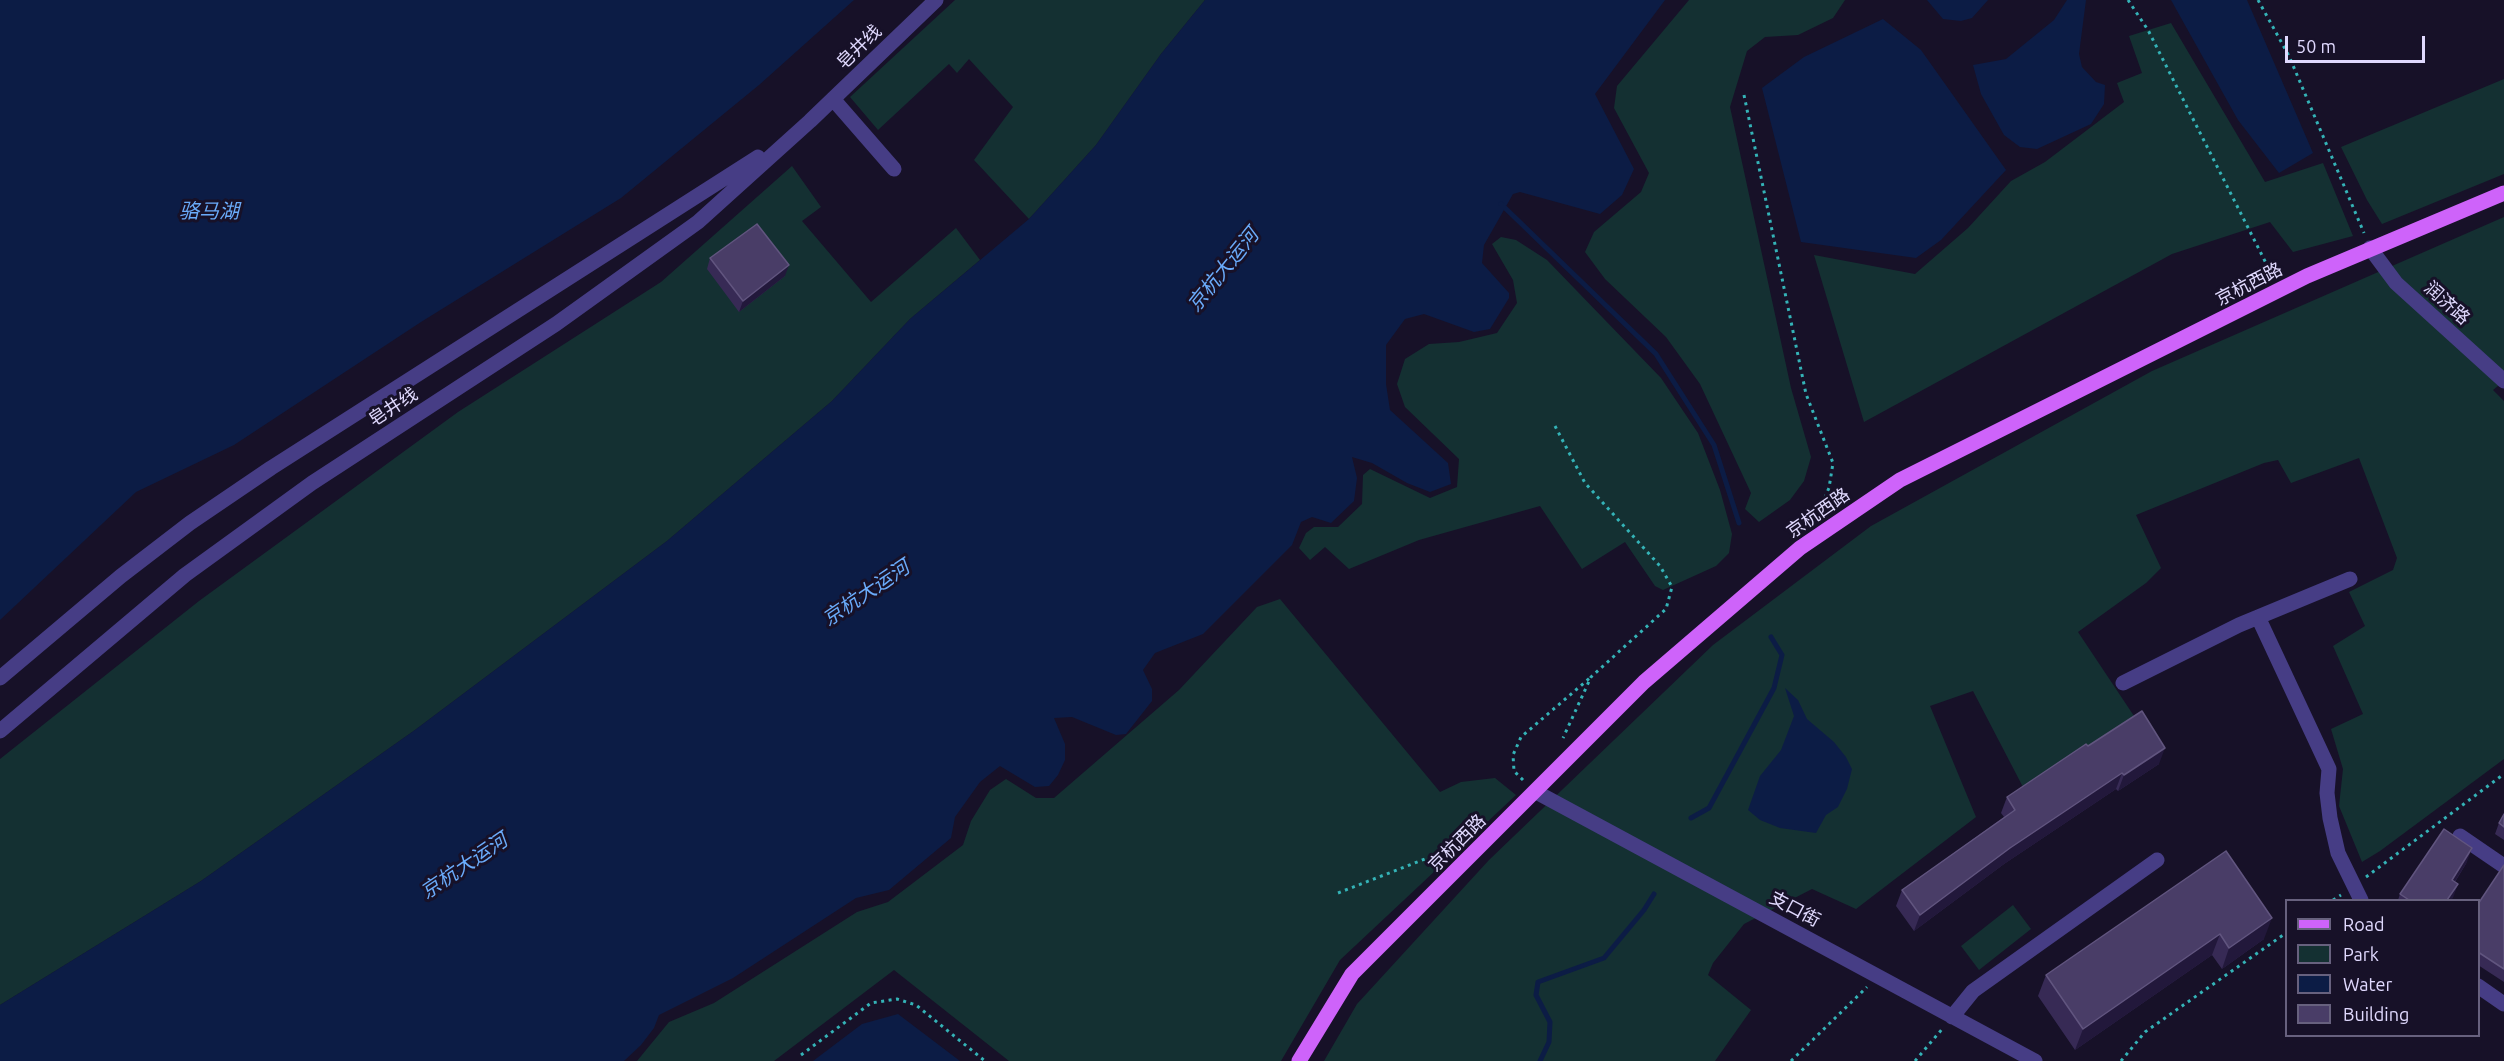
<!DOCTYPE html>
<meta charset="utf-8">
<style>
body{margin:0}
#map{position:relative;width:2504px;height:1061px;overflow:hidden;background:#171128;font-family:Ubuntu,sans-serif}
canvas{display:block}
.legend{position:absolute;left:2285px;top:899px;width:195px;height:138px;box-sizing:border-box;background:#171128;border:2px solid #67617e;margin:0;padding:8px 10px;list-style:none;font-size:18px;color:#e0d9fe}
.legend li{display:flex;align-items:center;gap:12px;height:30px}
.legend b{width:30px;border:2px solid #67617e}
.scale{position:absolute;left:2285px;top:36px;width:140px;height:27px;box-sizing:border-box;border:3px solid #e0d9fe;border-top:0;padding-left:8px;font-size:18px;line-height:21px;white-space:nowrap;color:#e0d9fe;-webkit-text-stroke:4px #171128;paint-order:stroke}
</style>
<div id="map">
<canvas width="2504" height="1061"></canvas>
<ul class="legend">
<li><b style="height:8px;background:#ce63fa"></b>Road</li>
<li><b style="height:16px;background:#143032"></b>Park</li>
<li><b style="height:16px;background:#0c1c45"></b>Water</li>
<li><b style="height:16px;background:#493d67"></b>Building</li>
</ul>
<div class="scale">50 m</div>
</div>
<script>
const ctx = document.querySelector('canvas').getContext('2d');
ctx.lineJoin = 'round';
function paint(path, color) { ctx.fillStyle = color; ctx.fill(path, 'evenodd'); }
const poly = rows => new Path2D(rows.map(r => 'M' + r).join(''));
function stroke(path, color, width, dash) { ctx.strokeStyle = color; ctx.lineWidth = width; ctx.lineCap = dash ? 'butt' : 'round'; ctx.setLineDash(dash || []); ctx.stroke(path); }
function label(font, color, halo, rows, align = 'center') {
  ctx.font = font + ' Ubuntu,"Noto Sans SC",sans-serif'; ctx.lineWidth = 6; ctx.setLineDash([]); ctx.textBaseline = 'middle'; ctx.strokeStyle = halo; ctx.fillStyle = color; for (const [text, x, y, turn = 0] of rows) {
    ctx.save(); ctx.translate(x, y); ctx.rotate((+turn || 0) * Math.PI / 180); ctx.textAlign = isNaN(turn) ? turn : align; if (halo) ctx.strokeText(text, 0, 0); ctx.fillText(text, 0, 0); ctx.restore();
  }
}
paint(poly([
 [955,0,1205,0,1161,54,1096,145,1029,219,974,160,1013,107,969,59,957,73,949,64,878,130,850,97],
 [1689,0,1845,0,1833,18,1798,35,1765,37,1747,51,1730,107,1791,388,1811,457,1804,481,1790,500,1759,522,1745,509,1751,493,1700,384,1666,337,1605,279,1585,252,1594,232,1641,192,1649,173,1614,108,1617,86],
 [2171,23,2265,182,2323,163,2353,236,2293,252,2270,222,2172,254,1864,422,1814,255,1915,274,1968,228,2011,181,2045,162,2124,102,2117,83,2142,73,2129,36],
 [2504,79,2504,174,2382,224,2367,200,2341,147],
 [792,166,821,207,802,221,871,302,956,228,980,260,910,319,832,401,667,541,415,730,201,881,0,1005,0,759,199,601,458,412,661,282],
 [2504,217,2504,381,2493,390,2504,401,2504,759,2380,851,2362,862,2339,806,2343,769,2331,729,2363,714,2333,646,2365,626,2349,592,2393,570,2397,558,2359,458,2291,483,2278,460,2264,463,2136,515,2161,568,2146,583,2078,632,2138,722,2024,789,1973,691,1930,706,1976,817,1856,909,1812,889,1744,924,1713,963,1708,975,1751,1010,1715,1061,1324,1061,1357,1004,1489,860,1713,645,1871,526,2152,371],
 [1501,237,1516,240,1547,260,1661,378,1698,433,1720,490,1732,534,1729,553,1716,566,1663,590,1655,586,1625,542,1582,569,1540,506,1419,540,1349,569,1325,547,1310,560,1299,548,1306,533,1314,527,1338,527,1362,504,1363,475,1370,469,1430,498,1457,487,1459,459,1405,407,1397,384,1405,359,1429,344,1459,342,1497,333,1517,303,1513,280,1492,244],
 [1280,599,1440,792,1461,782,1495,778,1516,795,1340,960,1281,1061,1009,1061,894,970,774,1061,637,1061,669,1022,714,1003,857,912,888,902,963,845,971,821,990,790,1006,779,1036,798,1054,798,1179,690,1257,607],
 [2013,905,2031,929,1979,970,1961,946]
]), '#143032');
paint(poly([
 [0,0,854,0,759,85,621,198,421,322,234,445,136,492,0,620],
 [1205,0,1665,0,1595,94,1634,169,1622,195,1600,214,1520,192,1513,194,1484,245,1482,263,1509,293,1509,298,1490,329,1474,332,1424,314,1405,319,1386,345,1386,384,1390,410,1448,463,1451,484,1430,492,1407,483,1372,463,1352,457,1357,478,1354,501,1331,523,1312,517,1301,522,1292,545,1203,634,1155,653,1143,670,1152,689,1152,701,1126,734,1116,735,1072,717,1054,718,1065,744,1065,760,1058,775,1049,786,1035,787,1000,766,980,782,955,817,951,838,889,890,856,898,733,978,659,1015,654,1028,641,1045,624,1061,0,1061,0,1005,201,881,415,730,667,541,832,401,910,319,1029,219,1096,145,1161,54],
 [1927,0,1988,0,1972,18,1961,21,1943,19],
 [2067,0,2086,0,2079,54,2082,67,2096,82,2105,85,2104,104,2091,124,2037,149,2020,147,2004,135,1981,94,1973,65,2006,59,2054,20],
 [2171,0,2247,0,2313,153,2279,173,2238,120],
 [1883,19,1921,50,2006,170,1941,240,1916,258,1801,242,1762,88,1804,57],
 [1785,688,1798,700,1807,719,1834,742,1846,757,1852,769,1847,789,1838,807,1826,815,1816,833,1780,828,1760,820,1748,810,1760,776,1781,750,1794,716],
 [898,1014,960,1061,813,1061,862,1024]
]), '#0c1c45');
stroke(poly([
 [1501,204,1656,354,1714,445,1739,523],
 [1691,818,1709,808,1774,688,1782,655,1771,637],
 [1540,1061,1549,1042,1550,1022,1536,995,1538,982,1604,958,1644,910,1654,894]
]), '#0c1c45', 5);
stroke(poly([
 [2128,0,2148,30,2272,275],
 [2258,0,2289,56,2364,233],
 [1744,95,1806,394,1833,463,1829,488,1822,504,1808,521],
 [1555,426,1585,483,1660,566,1672,587,1666,609,1591,677,1563,738],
 [1523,780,1514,771,1513,755,1521,737,1591,677],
 [2366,877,2504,774],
 [1338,893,1453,848],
 [2333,900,2341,895],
 [801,1055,871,1003,897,999,916,1005,985,1061],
 [1791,1061,1867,987],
 [1915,1061,1943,1028],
 [2121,1061,2145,1032,2286,933]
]), '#34b3b7', 3, [3, 4.5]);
stroke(poly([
 [833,99,894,169],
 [2370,248,2396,283,2504,381],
 [2258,617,2329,769,2327,793,2330,818,2338,853,2361,900],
 [0,678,121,576,190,523,271,468,758,157],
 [2123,683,2239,625,2350,579],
 [0,731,185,575,312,483,556,324,698,222,810,121,936,0],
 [1536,792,2035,1061],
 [2460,836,2504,866],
 [2478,986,2504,1004],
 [1952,1017,1973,991,2157,860]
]), '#463d85', 15);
stroke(poly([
 [1299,1061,1352,974,1644,682,1800,548,1900,480,2307,276,2504,193]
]), '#ce63fa', 15);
paint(poly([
 [710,258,785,276,739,312,707,269],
 [2088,746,2159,764,2118,791,2116,789,2004,864,1914,931,1896,906,1902,890,2004,817,2001,813,2007,797],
 [2504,814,2504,840,2495,834,2499,823],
 [2226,851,2264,939,2222,969,2212,955,2075,1050,2038,996,2046,975],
 [2467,862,2455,882,2458,884,2451,900,2398,900,2400,894],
 [2504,865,2504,982,2478,965,2478,904]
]), '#372a55');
paint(poly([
 [789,265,785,276,739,312,743,301],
 [2165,748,2159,764,2118,791,2124,775],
 [2122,773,2116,789,2004,864,1914,931,1920,915,2010,848],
 [2472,848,2467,862,2447,894,2452,880],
 [2458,884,2453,898,2451,900,2447,900],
 [2272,918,2264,939,2222,969,2229,948],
 [2220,934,2212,955,2075,1050,2083,1029]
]), '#22183b');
const building = poly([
 [757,224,789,265,743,301,710,258,757,224],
 [2142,711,2165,748,2124,775,2122,773,2010,848,1920,915,1902,890,2015,810,2007,797,2086,744,2088,746,2142,711],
 [2504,814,2504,827,2499,823,2504,814],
 [2444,829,2472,848,2452,880,2458,884,2447,900,2409,900,2400,894,2444,829],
 [2226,851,2272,918,2229,948,2220,934,2083,1029,2046,975,2226,851],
 [2504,865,2504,969,2478,952,2478,904,2504,865]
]);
paint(building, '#493d67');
stroke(building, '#61557f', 1.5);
label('18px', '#e0d9fe', '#171128', [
 ["皂井线",859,47,-44],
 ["京杭西路",2249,284,-27],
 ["润济路",2447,303,42],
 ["皂井线",393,407,-33],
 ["京杭西路",1818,513,-35],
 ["京杭西路",1457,843,-45],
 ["支口街",1795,909,28]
]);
label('italic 20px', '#6aabfa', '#171128', [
 ["骆马湖",209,211],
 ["京杭大运河",1223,270,-51],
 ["京杭大运河",866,593,-34],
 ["京杭大运河",464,866,-34]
]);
</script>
